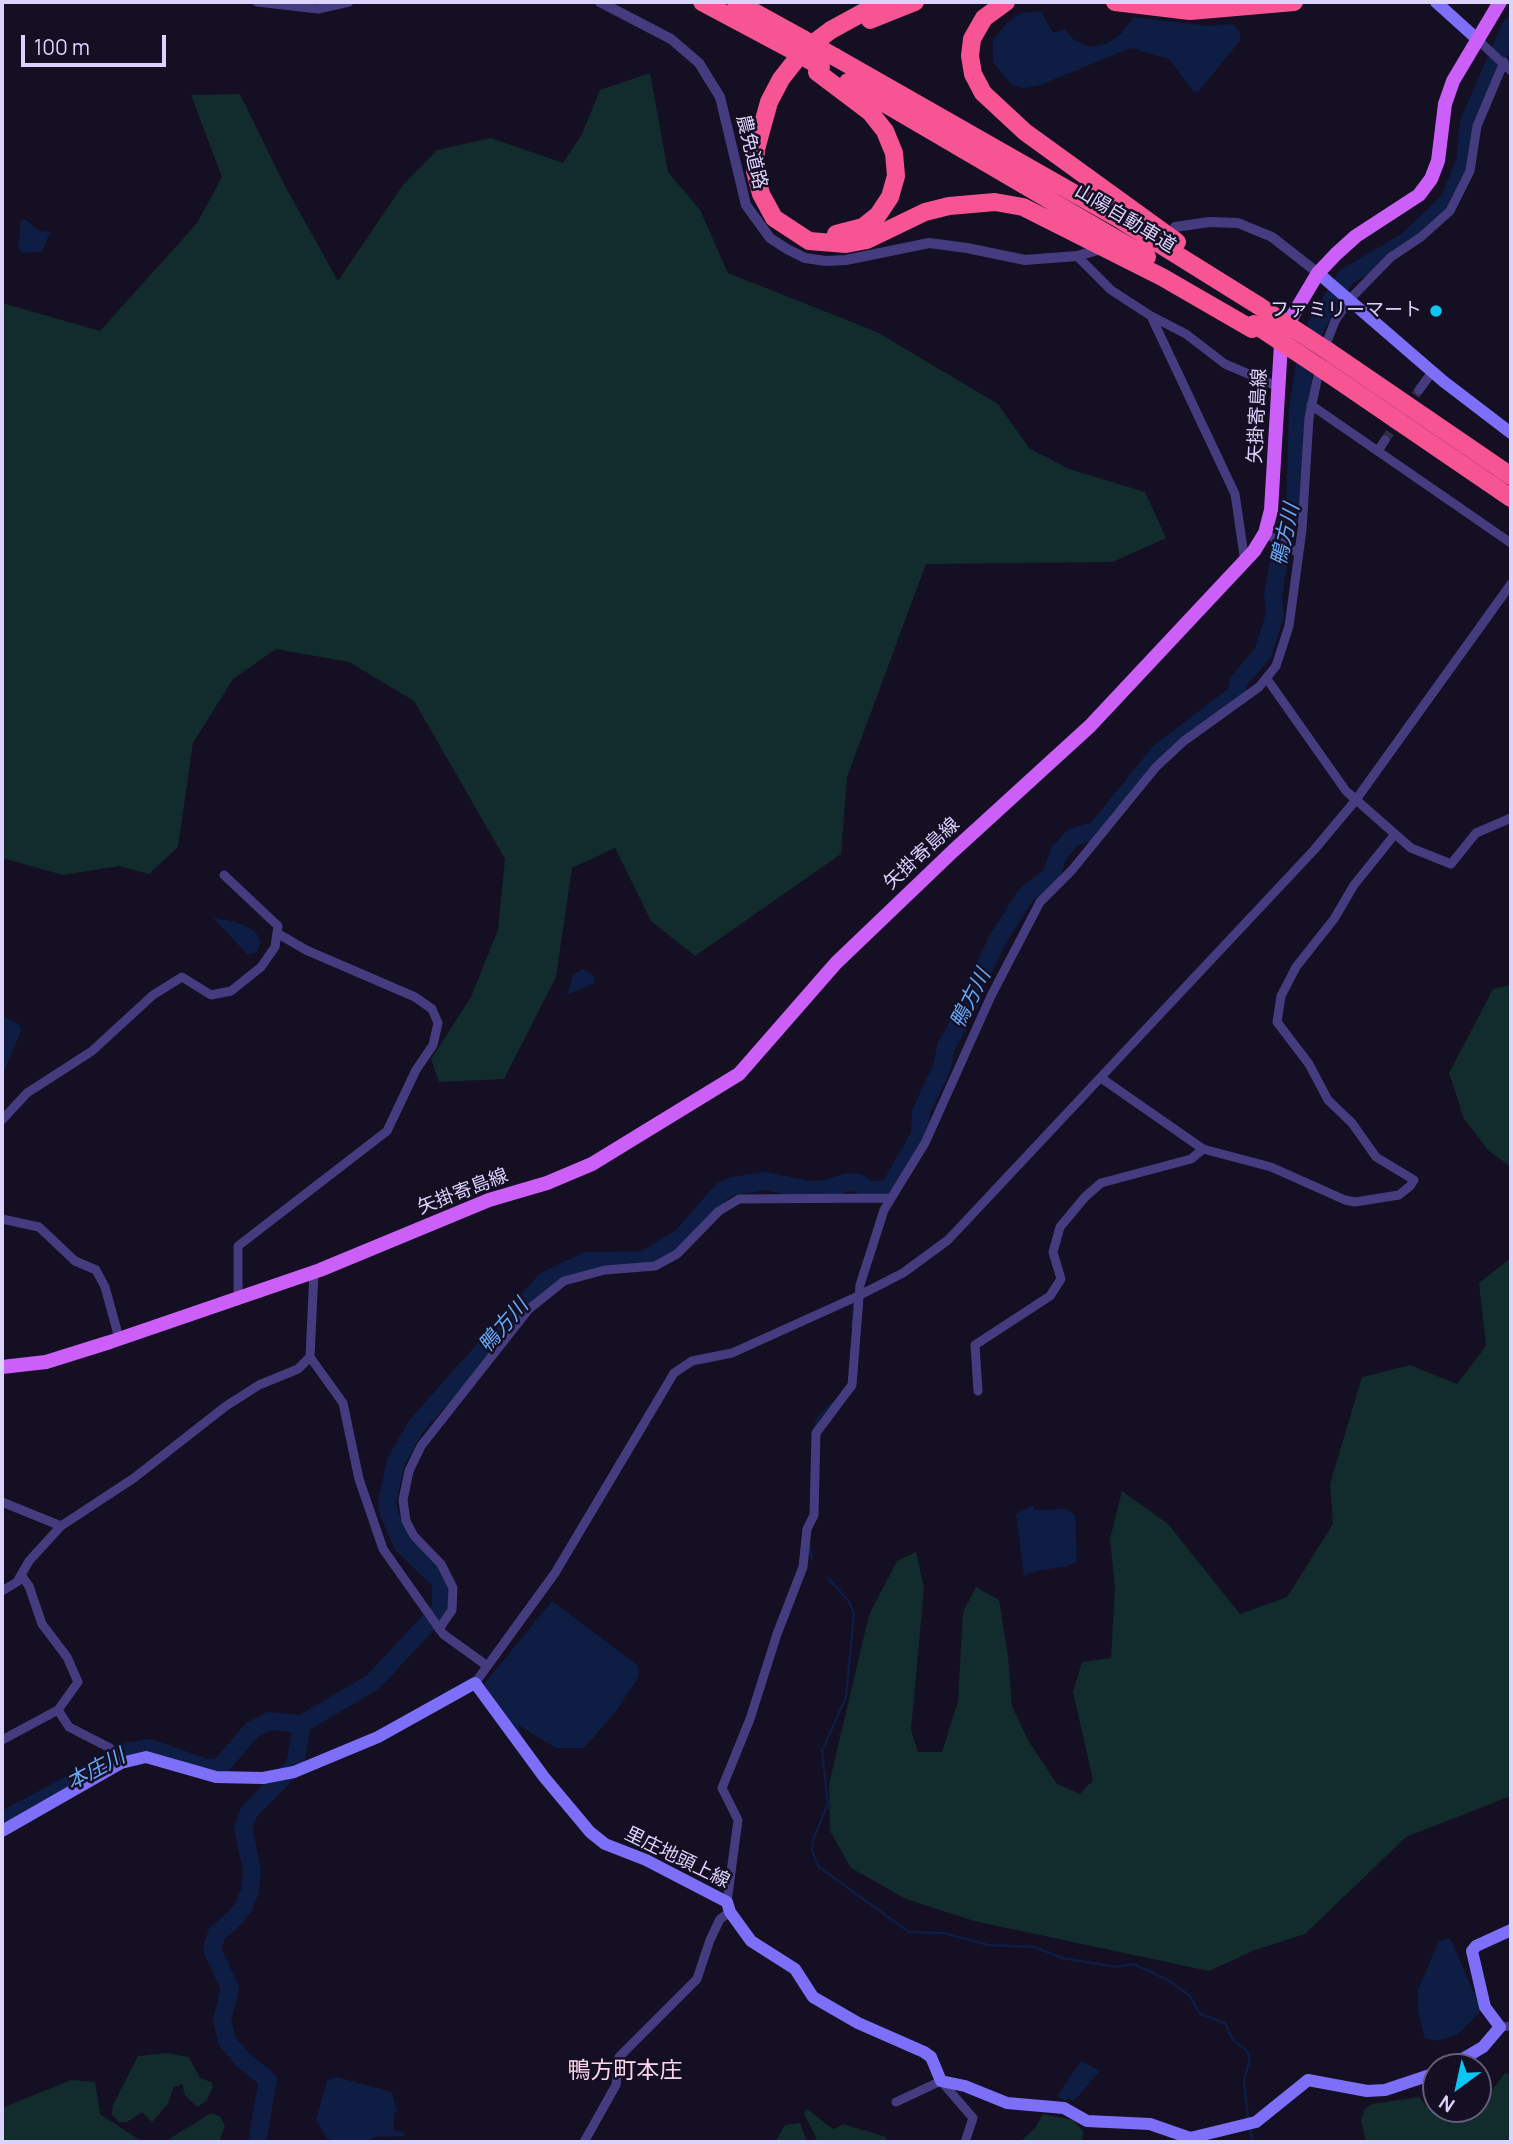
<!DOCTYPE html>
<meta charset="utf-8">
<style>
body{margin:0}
#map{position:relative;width:1513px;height:2144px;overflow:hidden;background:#140f23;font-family:Manrope,sans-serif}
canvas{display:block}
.frame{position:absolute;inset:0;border:4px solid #dcd3fd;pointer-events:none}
.north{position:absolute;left:1422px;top:2053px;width:70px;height:70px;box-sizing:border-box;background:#140f23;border:2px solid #645d7a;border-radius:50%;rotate:213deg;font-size:19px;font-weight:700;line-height:28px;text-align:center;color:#dcd3fd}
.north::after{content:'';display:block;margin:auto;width:24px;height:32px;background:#0bc6f2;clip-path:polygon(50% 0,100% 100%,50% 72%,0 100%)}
.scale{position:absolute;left:21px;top:35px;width:145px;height:32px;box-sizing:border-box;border:4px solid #dcd3fd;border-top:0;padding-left:9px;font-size:21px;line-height:24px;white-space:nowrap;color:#dcd3fd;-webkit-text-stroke:5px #140f23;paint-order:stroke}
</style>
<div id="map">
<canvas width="1513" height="2144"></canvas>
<div class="frame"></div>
<div class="north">N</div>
<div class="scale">100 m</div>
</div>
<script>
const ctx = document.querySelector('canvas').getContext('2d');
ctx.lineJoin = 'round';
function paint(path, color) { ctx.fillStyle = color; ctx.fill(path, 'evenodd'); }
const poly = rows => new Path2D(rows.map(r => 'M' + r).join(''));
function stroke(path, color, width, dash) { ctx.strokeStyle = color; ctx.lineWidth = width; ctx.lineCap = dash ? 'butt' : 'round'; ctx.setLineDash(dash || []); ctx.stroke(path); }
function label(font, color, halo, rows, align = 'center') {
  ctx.font = font + ' Manrope,"Noto Sans JP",sans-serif'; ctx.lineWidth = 5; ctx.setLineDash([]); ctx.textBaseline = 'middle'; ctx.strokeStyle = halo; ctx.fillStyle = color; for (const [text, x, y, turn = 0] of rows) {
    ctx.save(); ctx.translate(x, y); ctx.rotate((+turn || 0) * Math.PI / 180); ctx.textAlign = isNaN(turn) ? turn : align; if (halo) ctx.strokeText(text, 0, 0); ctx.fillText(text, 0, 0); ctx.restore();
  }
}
paint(poly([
 [650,73,668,172,700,210,728,273,877,332,998,404,1029,448,1069,469,1145,492,1166,538,1113,562,926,564,847,777,841,854,695,956,651,921,615,848,572,868,556,977,504,1079,439,1082,431,1059,471,997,498,930,505,859,414,701,349,662,276,649,233,679,193,743,178,847,149,874,119,866,63,875,2,858,2,303,100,331,197,223,222,177,191,95,240,94,284,184,338,281,403,185,437,150,491,138,563,163,582,134,600,90],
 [1511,985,1511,1167,1489,1151,1464,1119,1449,1073,1493,989],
 [1511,1258,1511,1796,1406,1837,1305,1934,1255,1950,1209,1971,974,1921,906,1899,851,1868,830,1831,829,1784,869,1615,897,1561,916,1552,924,1588,911,1730,918,1752,942,1752,958,1701,963,1612,976,1587,999,1600,1008,1656,1012,1706,1028,1740,1057,1784,1080,1794,1093,1780,1073,1692,1082,1662,1111,1658,1115,1588,1110,1539,1122,1491,1168,1524,1240,1614,1287,1597,1333,1524,1330,1484,1362,1377,1410,1365,1457,1384,1486,1346,1479,1283],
 [167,2053,189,2057,200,2078,211,2082,213,2087,206,2101,197,2107,185,2095,182,2084,173,2088,168,2104,152,2122,142,2112,127,2122,119,2122,112,2115,113,2105,138,2056],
 [1505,2073,1511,2074,1511,2142,1366,2142,1361,2120,1365,2109,1372,2104,1419,2097,1430,2110,1436,2107,1478,2109],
 [71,2080,95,2082,100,2114,143,2142,2,2142,2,2108],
 [807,2109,833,2129,844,2124,886,2137,887,2142,775,2142,785,2125,800,2123,807,2141,817,2139,804,2114],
 [211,2113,220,2116,225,2126,219,2142,164,2142],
 [1043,2114,1073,2120,1083,2131,1082,2142,1020,2142,1035,2128]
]), '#122b2d');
paint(poly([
 [1041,11,1053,33,1065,29,1074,40,1090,47,1106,44,1121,34,1133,17,1209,26,1233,24,1240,33,1240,41,1198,92,1193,91,1169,59,1131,48,1038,86,1024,88,1012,85,993,62,993,40,1008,22,1021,13],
 [21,220,26,220,39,231,50,232,42,252,22,253,18,248],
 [213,918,236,922,255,931,261,942,257,952,248,955],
 [583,969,593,975,595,983,567,995,573,975],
 [2,1016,19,1024,21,1031,2,1076],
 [1033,1505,1034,1510,1067,1509,1075,1515,1077,1561,1069,1566,1035,1571,1024,1576,1016,1514],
 [552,1601,637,1665,639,1670,638,1678,616,1711,584,1748,556,1748,518,1725,523,1740,484,1684],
 [1450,1938,1473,1991,1477,1993,1481,2011,1457,2035,1436,2041,1424,2037,1418,2009,1418,1990,1439,1941],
 [1081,2061,1100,2071,1074,2101,1068,2098,1065,2101,1057,2096],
 [336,2077,392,2092,396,2109,399,2110,394,2114,394,2130,404,2132,405,2136,378,2137,361,2142,335,2142,327,2138,316,2120,327,2081]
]), '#0e1d43');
stroke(poly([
 [886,1196,889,1189],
 [852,1327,854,1302],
 [814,1429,818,1418,834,1402],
 [809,1545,812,1558],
 [829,1579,848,1600,854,1613,846,1697,822,1751,828,1804,813,1840,812,1851,819,1867,909,1932,944,1933,988,1945,1035,1947,1062,1958,1116,1967,1133,1964,1168,1980,1189,1995,1200,2014,1225,2023,1233,2040,1247,2051,1250,2059,1244,2080,1248,2118],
 [1250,2128,1253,2142]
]), '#0e1d43', 2.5);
stroke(poly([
 [302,1724,373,1682,441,1609,441,1582,403,1545,389,1514,387,1502,396,1461,417,1425,545,1281,586,1261,644,1260,682,1237,722,1191,733,1186,765,1181,810,1190,826,1189,848,1182,859,1183,869,1191,889,1189,920,1135,921,1112,942,1067,946,1047,959,1024,958,1020,971,1002,975,986,998,939,1025,896,1051,875,1059,853,1073,837,1096,831,1159,753,1236,694,1239,681,1263,653,1275,615,1273,595,1286,523,1295,509,1298,410,1307,350,1317,324,1346,277,1407,241,1449,201,1465,162,1469,122,1511,26],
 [2,1821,80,1779,112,1758,130,1751,150,1748,206,1768,220,1767,252,1730,269,1721,302,1724],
 [257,2142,268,2080,243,2060,227,2041,222,2020,230,1989,212,1949,217,1933,233,1920,244,1906,250,1891,252,1870,243,1828,249,1812,295,1765,302,1724]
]), '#0e1d43', 18);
stroke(poly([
 [1385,440,1419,390]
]), '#322c44', 9, [9, 4.5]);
stroke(poly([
 [257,2,318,9,349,2],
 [1477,39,1511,71],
 [1077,256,1111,290,1151,316,1235,494,1245,562],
 [1151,316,1186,334,1225,364,1279,387],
 [1324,349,1335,321,1349,300,1391,257,1421,237,1450,211,1470,171,1477,126,1504,62],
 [1419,390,1432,372],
 [1311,405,1511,543],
 [1378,451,1385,440],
 [1265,533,1298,553],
 [1267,679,1346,791,1411,848,1451,864,1476,833,1511,818],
 [1101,1078,1203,1149,1271,1167,1345,1200,1355,1202,1399,1195,1410,1186,1414,1180,1376,1157,1352,1123,1328,1100,1309,1064,1277,1022,1281,996,1296,967,1334,919,1354,885,1395,834],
 [2,1120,27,1093,92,1051,153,995,182,977,211,995,231,991,261,967,275,947,278,926,224,875],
 [2,1219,39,1227,75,1261,96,1270,105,1287,119,1338],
 [314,1272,310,1357,343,1403,359,1479,383,1549,443,1634,486,1665],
 [238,1297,238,1246,387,1131,416,1070,433,1045,438,1023,432,1009,415,997,306,950,277,933],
 [978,1391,975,1345,1050,1296,1061,1279,1053,1252,1060,1227,1085,1197,1101,1183,1191,1159,1203,1149],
 [2,1502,61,1526],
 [2,1591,17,1582,29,1561,61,1526,134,1478,226,1406,259,1385,298,1369,310,1357],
 [439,1629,452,1610,453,1588,441,1564,414,1536,406,1521,403,1500,409,1471,421,1446,529,1309,564,1281,605,1270,655,1266,677,1254,719,1211,739,1199,890,1198],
 [475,1683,555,1573,674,1373,692,1361,732,1353,856,1297,903,1273,948,1240,1314,850,1355,801,1511,584],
 [58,1710,69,1727,110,1748,121,1763],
 [2,1740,58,1710,78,1682,67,1657,42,1624,29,1586,21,1575],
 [727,1902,738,1820,722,1788,750,1719,777,1634,803,1567,807,1529,814,1515,816,1433,852,1385,860,1285,884,1210,925,1143,991,996,1040,902,1072,870,1156,767,1184,741,1259,687,1276,666,1289,626,1302,530,1309,418,1320,366],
 [1500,2027,1511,2026],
 [896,2102,941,2081,973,2118,965,2142],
 [584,2142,616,2085,619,2057,697,1979,710,1940,720,1919,730,1912]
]), '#453c80', 9);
stroke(poly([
 [600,2,671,39,699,63,720,97,746,205,770,238,787,249,805,258,826,261,846,260,929,243,967,248,1025,260,1077,256,1098,250],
 [1175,227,1209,222,1238,223,1272,237,1318,273]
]), '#453c80', 10);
stroke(poly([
 [1436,2,1477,39],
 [1318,273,1443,381,1511,433],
 [2,1831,121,1763,146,1757,216,1777,263,1778,294,1772,378,1737,475,1683,544,1777,590,1832,605,1844,646,1860,727,1902,730,1912,751,1941,795,1969,813,1997,858,2023,924,2052,931,2057,941,2081,965,2086,1007,2103,1064,2108,1087,2121,1150,2124,1190,2138,1256,2122,1308,2080,1367,2091,1385,2090,1436,2073],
 [1449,2067,1483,2047,1500,2027,1485,2007,1472,1951,1476,1946,1511,1930]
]), '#7e6ff9', 12);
stroke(poly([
 [2,1367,46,1362,110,1342,320,1270,489,1200,547,1183,592,1164,739,1074,836,963,953,851,1090,726,1254,551,1265,533,1271,510,1281,344,1290,320,1318,273,1336,254,1356,236,1419,195,1431,179,1438,161,1445,104,1453,81,1500,2]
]), '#cc5ff8', 14);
stroke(poly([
 [702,2,792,50],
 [736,2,803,39],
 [882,2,831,30,803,51,781,79,769,102,756,149,755,171,761,194,774,218,809,241,846,244,867,240,925,212,949,206,995,202,1023,207,1162,277,1252,329],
 [1006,2,984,18,972,39,970,56,973,74,983,93,1025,132,1177,242],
 [1115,2,1190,11,1294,2],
 [870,20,915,2],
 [835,57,1121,220,1259,306],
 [817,72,870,112,885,131,894,153,896,176,890,197,878,215,863,227,836,234],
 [848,82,1147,257],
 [1328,351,1511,476],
 [1322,369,1511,498]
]), '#f75494', 18);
stroke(poly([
 [803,39,835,57],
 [792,50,821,67],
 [1259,306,1328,351],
 [1254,324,1322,369]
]), '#f75494', 18);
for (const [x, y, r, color] of [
 [1436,311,7,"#0bc6f2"]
]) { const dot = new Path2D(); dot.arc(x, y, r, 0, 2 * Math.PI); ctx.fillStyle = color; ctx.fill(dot); stroke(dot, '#140f23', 2.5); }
label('19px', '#dcd3fd', '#140f23', [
 ["農免道路",751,152,76],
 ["山陽自動車道",1125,219,31],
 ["矢掛寄島線",1258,416,-87],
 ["矢掛寄島線",922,854,-43],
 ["矢掛寄島線",463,1192,-21],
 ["里庄地頭上線",677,1858,26]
]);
label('19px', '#dcd3fd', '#140f23', [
 ["ファミリーマート",1422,311]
], 'right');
label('italic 21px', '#66a8f8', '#140f23', [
 ["鴨方川",1286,535,-77],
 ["鴨方川",971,999,-63],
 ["鴨方川",504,1326,-49],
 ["本庄川",96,1770,-28]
]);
label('23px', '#fdd5eb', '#140f23', [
 ["鴨方町本庄",625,2072]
]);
</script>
